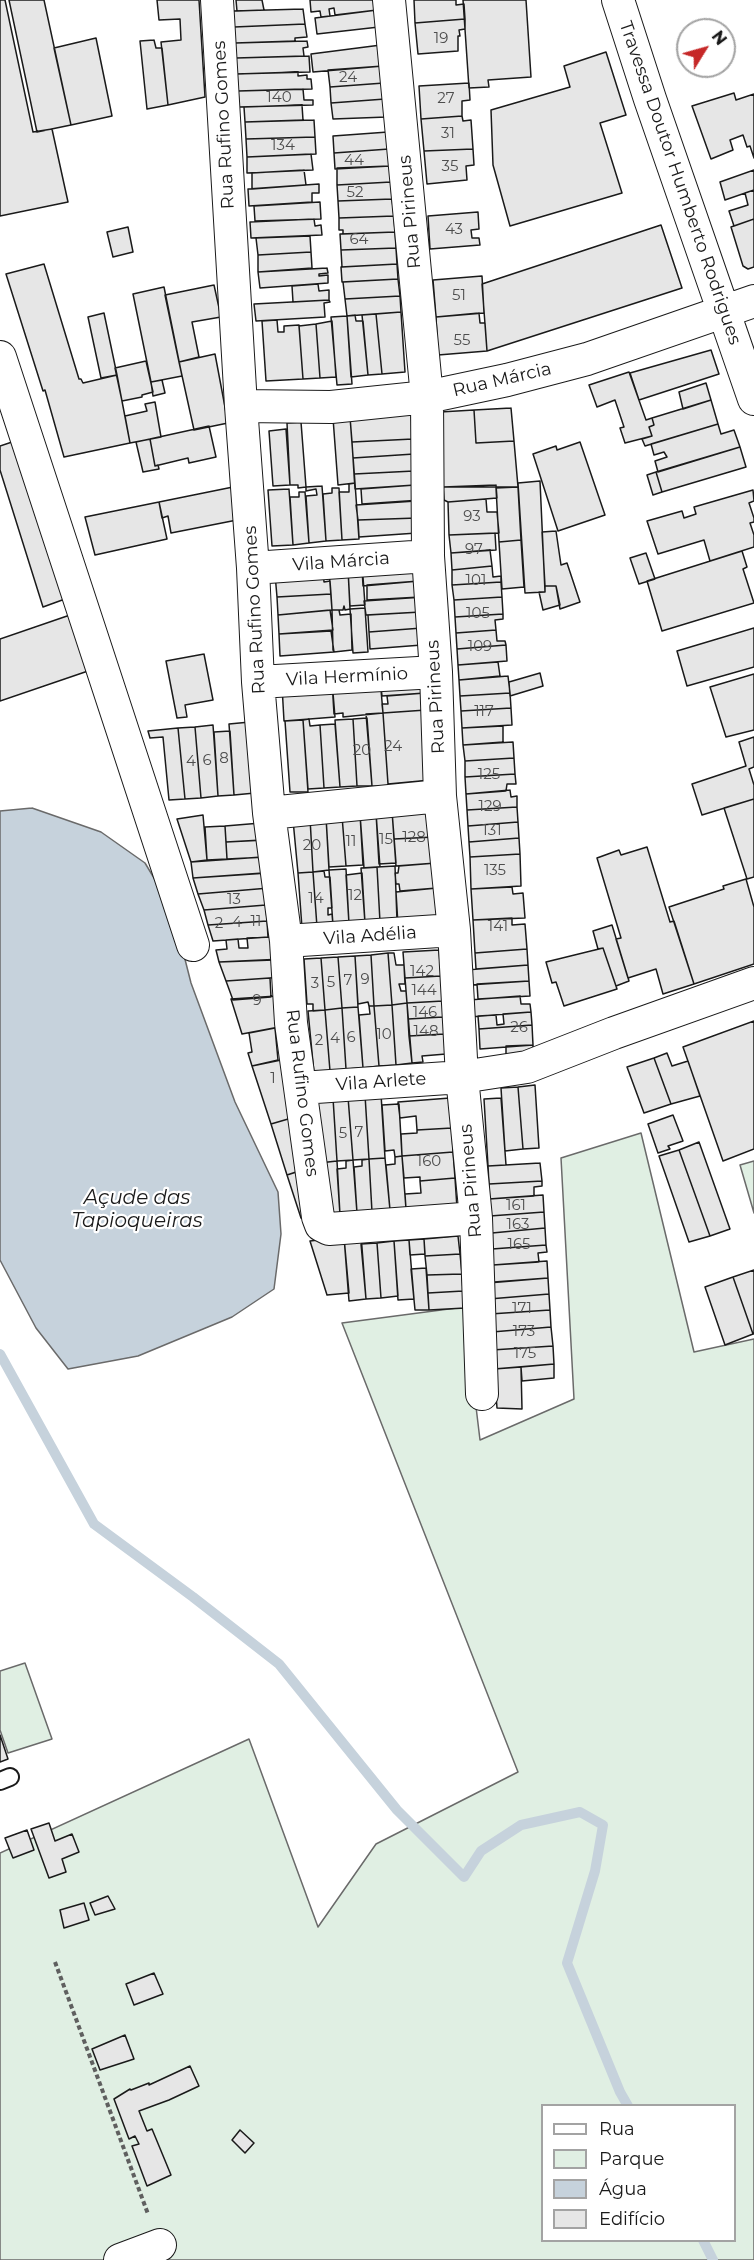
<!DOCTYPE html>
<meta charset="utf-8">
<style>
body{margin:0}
#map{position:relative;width:754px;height:2260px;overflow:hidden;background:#fff;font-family:Montserrat,sans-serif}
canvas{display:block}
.legend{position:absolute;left:541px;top:2104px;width:195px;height:138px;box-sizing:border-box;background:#fff;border:2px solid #a3a3a3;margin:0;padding:8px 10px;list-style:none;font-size:18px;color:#1a1a1a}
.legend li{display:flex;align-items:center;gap:12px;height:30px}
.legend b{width:30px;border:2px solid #a3a3a3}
.north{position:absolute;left:676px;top:18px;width:60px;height:60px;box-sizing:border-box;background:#fff;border:2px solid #a3a3a3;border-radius:50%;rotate:53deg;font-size:16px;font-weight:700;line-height:24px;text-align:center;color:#1a1a1a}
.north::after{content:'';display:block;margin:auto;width:21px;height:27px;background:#c62828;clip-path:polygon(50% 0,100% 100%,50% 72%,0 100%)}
</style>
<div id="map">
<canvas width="754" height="2260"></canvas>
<ul class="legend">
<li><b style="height:8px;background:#fff"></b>Rua</li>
<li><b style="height:16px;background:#e0efe3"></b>Parque</li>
<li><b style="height:16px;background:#c6d2dc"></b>Água</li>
<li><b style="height:16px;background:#e6e6e6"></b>Edifício</li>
</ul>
<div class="north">N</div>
</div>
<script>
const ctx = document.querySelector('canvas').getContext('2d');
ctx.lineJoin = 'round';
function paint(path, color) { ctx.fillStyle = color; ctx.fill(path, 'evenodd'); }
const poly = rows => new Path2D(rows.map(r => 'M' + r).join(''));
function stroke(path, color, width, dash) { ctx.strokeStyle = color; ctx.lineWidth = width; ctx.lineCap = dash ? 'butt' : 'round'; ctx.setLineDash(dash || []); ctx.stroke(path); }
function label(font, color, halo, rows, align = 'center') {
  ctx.font = font + ' Montserrat,sans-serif'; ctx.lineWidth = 4.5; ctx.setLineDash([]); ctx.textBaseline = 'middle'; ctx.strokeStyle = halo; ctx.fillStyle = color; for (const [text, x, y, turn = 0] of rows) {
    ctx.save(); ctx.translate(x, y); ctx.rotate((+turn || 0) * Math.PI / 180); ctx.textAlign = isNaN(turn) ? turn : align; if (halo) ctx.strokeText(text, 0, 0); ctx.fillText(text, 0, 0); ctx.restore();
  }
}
const green = poly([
 [641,1133,694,1352,754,1339,754,2260,0,2260,0,1853,249,1739,318,1927,376,1844,518,1772,342,1323,464,1307,480,1440,574,1399,561,1158,641,1133],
 [542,2106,734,2106,734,2240,542,2240,542,2106],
 [754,1161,754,1213,740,1165,754,1161],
 [25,1663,52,1739,8,1753,0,1730,0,1671,25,1663]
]);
paint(green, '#e0efe3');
stroke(green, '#6a6a6a', 1.5);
const water = poly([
 [32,808,101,832,145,863,172,908,191,983,235,1102,278,1192,281,1234,274,1289,232,1317,138,1356,68,1369,36,1328,0,1260,0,811,32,808]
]);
paint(water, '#c6d2dc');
stroke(water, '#6a6a6a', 1.5);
stroke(poly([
 [0,1354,94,1524,193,1597,279,1664,397,1810,464,1877,481,1851,521,1825,580,1812,603,1825,595,1871,567,1963,620,2092,628,2106],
 [703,2240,713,2260]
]), '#c6d2dc', 10);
const building = poly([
 [0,0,5,0,33,132,52,129,68,202,0,216,0,0],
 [9,0,44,0,71,125,37,132,9,0],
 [157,0,199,0,205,97,168,105,161,42,181,40,180,19,159,20,157,0],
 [236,0,262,0,264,10,237,11,236,0],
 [310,0,376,0,377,10,335,15,334,8,329,9,330,16,321,17,320,11,311,12,310,0],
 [414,0,456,0,456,5,464,4,465,19,415,23,414,0],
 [463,0,526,0,531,77,488,80,489,87,469,88,463,0],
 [303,9,305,24,234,27,233,11,303,9],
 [377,10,379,27,317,34,315,18,377,10],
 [465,19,465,29,459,30,460,36,458,36,458,51,418,54,415,23,465,19],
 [305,24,307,37,295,38,295,41,235,43,234,27,305,24],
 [96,38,112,116,71,125,54,48,96,38],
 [154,40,156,48,162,48,168,105,147,109,140,41,154,40],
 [307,41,308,47,303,48,304,56,236,58,235,43,307,41],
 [381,45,383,66,313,72,311,54,381,45],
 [606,52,626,115,600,123,622,193,510,226,493,165,491,110,570,87,564,66,606,52],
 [309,56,310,72,234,74,236,58,309,56],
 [383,66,384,83,330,87,328,70,383,66],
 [298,72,298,76,307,75,307,79,311,79,312,89,238,91,237,74,298,72],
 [384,83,385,99,331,103,330,87,384,83],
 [469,83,470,100,462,101,462,116,421,119,419,86,469,83],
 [303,89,304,100,313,100,313,105,239,107,238,91,303,89],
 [734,93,736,100,754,94,754,158,750,146,747,147,743,135,730,140,733,150,711,159,692,106,734,93],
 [385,99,387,117,333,119,331,103,385,99],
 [302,105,303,120,245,122,244,107,302,105],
 [462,116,463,121,471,120,473,149,424,151,421,119,462,116],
 [314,120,315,137,246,139,245,122,314,120],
 [388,132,389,149,334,153,333,136,388,132],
 [315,137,316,154,247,157,246,139,315,137],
 [389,149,390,166,335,169,334,153,389,149],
 [473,149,474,165,466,166,467,180,427,184,424,151,473,149],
 [311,154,313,170,247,173,247,157,311,154],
 [390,166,391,182,337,185,337,168,390,166],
 [304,170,306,185,252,189,252,173,304,170],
 [754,170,754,190,725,200,720,182,754,170],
 [391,182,392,199,338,201,337,185,391,182],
 [319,184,319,193,312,193,312,202,249,206,248,189,319,184],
 [754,190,754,219,734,226,729,211,748,205,745,193,754,190],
 [392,199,394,216,339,218,338,201,392,199],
 [320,202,321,219,255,221,254,206,320,202],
 [478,212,479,229,471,230,472,238,479,238,480,245,430,249,428,216,478,212],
 [394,216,395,232,343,234,343,230,339,230,339,218,394,216],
 [314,219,315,226,321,225,322,235,251,238,250,222,314,219],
 [754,219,754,267,748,269,743,266,731,227,754,219],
 [661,225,682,288,487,351,482,284,661,225],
 [128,227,133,252,113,257,107,232,128,227],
 [395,232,396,248,341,250,340,234,395,232],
 [310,236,311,252,258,255,256,238,310,236],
 [396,248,397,264,342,267,341,250,396,248],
 [311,252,312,268,258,272,258,255,311,252],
 [44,264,79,379,81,379,83,383,117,375,130,443,64,457,45,390,43,391,6,274,44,264],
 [397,264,398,279,342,282,341,267,397,264],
 [327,268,328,273,319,274,319,276,328,275,328,283,260,288,258,272,327,268],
 [482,276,484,313,436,317,433,280,482,276],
 [398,279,400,296,345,299,343,282,398,279],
 [318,284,319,291,329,290,329,300,293,302,292,286,318,284],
 [214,285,221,317,192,322,199,357,179,362,165,295,214,285],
 [164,287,182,376,151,382,133,294,164,287],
 [400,296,401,312,347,316,345,299,400,296],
 [329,300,330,302,324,303,325,317,256,321,254,304,329,300],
 [401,312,405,372,382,374,376,314,401,312],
 [104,313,117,375,101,378,88,317,104,313],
 [479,313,480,323,485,323,487,351,438,355,436,317,479,313],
 [376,314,382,374,368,375,362,315,376,314],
 [355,315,356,321,363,321,368,375,351,377,347,316,355,315],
 [347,316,352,384,337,385,331,317,347,316],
 [277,320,278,332,284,332,284,326,299,325,303,379,266,381,262,321,277,320],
 [332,321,336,377,320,378,316,324,332,321],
 [316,324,320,378,303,379,299,326,316,324],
 [711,350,719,374,639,400,630,373,711,350],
 [215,354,228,423,194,430,179,362,215,354],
 [146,361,153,392,142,395,142,397,122,401,115,368,146,361],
 [629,372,646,420,652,418,654,425,649,427,652,436,625,443,620,428,624,427,615,400,597,407,589,385,629,372],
 [162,380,165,393,153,396,151,382,162,380],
 [706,383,711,400,683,409,679,392,706,383],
 [711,400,718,424,645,446,642,439,652,436,649,427,654,425,652,418,711,400],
 [155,402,161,437,130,443,125,416,147,411,145,404,155,402],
 [511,408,514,441,476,443,474,410,511,408],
 [474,410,476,443,514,441,518,487,443,487,440,412,474,410],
 [411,412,413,439,352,442,350,417,411,412],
 [350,417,355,483,338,485,333,418,350,417],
 [301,422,306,487,298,488,298,485,290,485,287,423,301,422],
 [718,424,721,434,734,430,740,447,658,472,655,461,667,457,664,452,654,455,651,444,718,424],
 [209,426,216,457,189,463,188,458,155,466,150,439,209,426],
 [286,429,290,485,273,486,269,431,286,429],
 [150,439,155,466,158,465,159,469,143,472,136,442,150,439],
 [413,439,414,454,353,458,352,442,413,439],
 [15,441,65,599,43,607,0,470,0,446,15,441],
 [580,442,605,515,558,531,533,454,556,446,557,450,580,442],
 [740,447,746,467,662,492,656,472,740,447],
 [414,454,414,471,354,474,353,458,414,454],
 [414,471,415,485,355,489,354,474,414,471],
 [656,472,662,492,653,495,647,475,656,472],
 [540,481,545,592,525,593,518,483,540,481],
 [355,483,359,539,342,540,339,492,349,492,349,484,355,483],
 [415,485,421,500,362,504,361,489,415,485],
 [496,485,497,498,448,502,444,500,443,487,496,485],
 [322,486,326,541,309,543,306,496,317,495,316,489,306,491,306,487,322,486],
 [233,487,237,520,171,533,168,516,162,518,159,502,233,487],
 [518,487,521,540,499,542,496,488,518,487],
 [332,488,339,488,342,540,326,541,323,494,332,493,332,488],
 [289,489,293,545,272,546,268,490,289,489],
 [753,490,754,501,749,503,754,518,754,522,750,523,754,535,754,547,710,561,704,540,658,554,647,521,682,511,684,518,696,514,694,507,753,490],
 [299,492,305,492,309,543,293,545,290,497,299,497,299,492],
 [486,499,487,512,497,512,499,533,449,535,448,502,486,499],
 [416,501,417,518,358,520,356,505,416,501],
 [159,502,167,539,95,555,85,517,159,502],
 [417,518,417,533,359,537,358,520,417,518],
 [556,531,561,565,567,563,580,602,560,609,556,586,545,586,542,532,556,531],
 [495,533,496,550,451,553,449,535,495,533],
 [521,540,524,587,502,589,499,542,521,540],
 [490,550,492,566,452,570,451,553,490,550],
 [742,551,747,567,743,569,754,603,662,631,647,581,742,551],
 [646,553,655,579,639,584,630,558,646,553],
 [362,563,365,605,350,606,348,569,362,563],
 [418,565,419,581,363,586,362,568,418,565],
 [492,566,493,577,501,576,501,582,452,585,452,570,492,566],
 [348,569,350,609,345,610,344,606,343,610,332,610,329,570,348,569],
 [323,571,324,582,330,581,331,594,277,597,275,574,323,571],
 [419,581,420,597,367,600,367,585,419,581],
 [501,582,502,597,454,600,452,585,501,582],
 [545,586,556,586,560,605,543,610,539,592,545,592,545,586],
 [331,594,332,610,278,615,277,597,331,594],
 [424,597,421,612,366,615,364,601,424,597],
 [502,597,503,614,455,617,454,600,502,597],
 [365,608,368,652,353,653,350,609,365,608],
 [330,610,333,630,279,634,278,615,330,610],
 [332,610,339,610,340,615,351,614,352,650,334,652,333,650,332,610],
 [421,612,422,628,369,632,368,615,421,612],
 [503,614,503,619,495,620,496,630,456,633,455,617,503,614],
 [70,615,88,671,0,701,0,639,70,615],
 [422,628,422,645,370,649,369,632,422,628],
 [754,628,754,667,687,686,677,651,754,628],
 [496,630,497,641,505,641,506,645,457,649,456,633,496,630],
 [331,631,334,652,280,656,279,634,331,631],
 [506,645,507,661,458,665,457,649,506,645],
 [204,654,213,700,185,705,187,717,177,718,166,661,204,654],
 [498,662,500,676,459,680,458,665,498,662],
 [540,673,543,686,510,696,509,682,540,673],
 [754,674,754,730,726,737,710,687,754,674],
 [430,675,425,693,382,696,380,678,430,675],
 [508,676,510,693,460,696,459,680,508,676],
 [380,678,383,713,343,717,343,713,334,714,332,681,380,678],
 [332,681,335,717,284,721,282,686,332,681],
 [425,693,426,710,383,713,382,704,388,704,387,696,425,693],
 [510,693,511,708,461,711,460,696,510,693],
 [511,708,512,725,462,728,461,711,511,708],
 [426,710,431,780,388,784,383,713,426,710],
 [383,713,388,784,387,787,372,786,366,714,383,713],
 [367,718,372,786,357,786,353,719,367,718],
 [309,719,310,726,320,725,324,788,308,789,303,720,309,719],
 [353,719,357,786,340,787,335,720,353,719],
 [303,720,308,792,290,792,285,721,303,720],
 [250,722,255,793,234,795,229,724,250,722],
 [335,724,340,787,324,788,320,725,335,724],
 [213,725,218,796,201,798,195,727,213,725],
 [503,726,503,742,463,745,462,728,503,726],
 [195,727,201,798,185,799,178,728,195,727],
 [178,728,185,799,169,800,163,737,150,738,148,731,178,728],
 [230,731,234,795,218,796,214,732,230,731],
 [754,737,754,767,749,769,754,785,754,799,702,815,692,784,746,766,739,742,754,737],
 [513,742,514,758,465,761,463,745,513,742],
 [514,758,515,774,465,777,465,761,514,758],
 [515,774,516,784,507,784,506,791,466,794,465,777,515,774],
 [510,790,511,797,517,796,517,807,467,810,466,794,510,790],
 [754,799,754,877,747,879,724,808,754,799],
 [517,807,518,822,468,826,467,810,517,807],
 [433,808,434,837,394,839,392,811,433,808],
 [392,811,396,863,379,864,376,813,392,811],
 [376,813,380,867,364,868,360,814,376,813],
 [360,814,363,865,346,866,342,816,360,814],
 [203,815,207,860,191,862,177,819,203,815],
 [342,816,346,866,329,867,326,817,342,816],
 [326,817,329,870,313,872,310,818,326,817],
 [310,818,313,872,298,873,293,820,310,818],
 [518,822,519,838,469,842,468,826,518,822],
 [261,823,262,840,226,842,225,826,261,823],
 [225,826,227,859,207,860,205,827,225,826],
 [434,837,436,863,396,866,394,839,434,837],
 [519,838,520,854,470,857,469,842,519,838],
 [266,840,267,857,227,859,226,842,266,840],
 [647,847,670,922,674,921,694,984,663,994,656,969,628,978,616,939,621,938,597,858,619,850,621,855,647,847],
 [520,854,521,886,471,889,470,857,520,854],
 [262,857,263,873,193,878,191,862,262,857],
 [436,863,437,888,400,891,399,884,396,884,395,873,398,873,399,866,436,863],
 [395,866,397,921,380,922,377,867,395,866],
 [377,867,380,922,365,923,361,868,377,867],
 [346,869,349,924,333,925,329,870,346,869],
 [324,871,325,877,330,877,332,908,328,908,328,915,332,914,333,925,317,927,313,872,324,871],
 [313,872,317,927,302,928,298,873,313,872],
 [268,873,269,888,198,894,193,878,268,873],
 [362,873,365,923,349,924,346,875,362,873],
 [746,879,754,907,754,964,694,984,669,907,724,889,723,886,746,879],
 [512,887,513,894,523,893,525,918,473,920,471,889,512,887],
 [269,888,266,905,204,910,198,894,269,888],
 [437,888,440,917,398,925,396,892,437,888],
 [266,905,267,921,208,925,204,910,266,905],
 [512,918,512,925,525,924,527,949,475,953,473,920,512,918],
 [267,921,268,937,213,941,208,925,267,921],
 [612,925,629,981,616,986,603,948,598,949,593,931,612,925],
 [272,937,274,960,219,962,216,950,227,949,226,940,238,939,239,948,248,948,247,938,272,937],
 [603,948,617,989,564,1006,556,982,552,983,546,962,603,948],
 [527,949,528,965,476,969,475,953,527,949],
 [439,950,441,976,405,978,403,952,439,950],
 [388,953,394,953,396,965,404,965,405,984,399,984,401,991,406,991,407,1003,392,1005,388,953],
 [388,953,392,1005,374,1006,371,955,388,953],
 [371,955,374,1006,369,1006,368,1002,358,1004,355,956,371,955],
 [355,956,358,1007,342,1008,338,957,355,956],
 [338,957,342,1008,325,1010,321,958,338,957],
 [321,958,325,1010,313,1011,313,1004,307,1004,304,959,321,958],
 [283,959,284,977,226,981,219,962,283,959],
 [528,965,529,981,469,985,466,970,528,965],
 [441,976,443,1001,407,1003,405,978,441,976],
 [270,978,271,997,233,1000,226,981,270,978],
 [529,981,530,996,478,999,477,984,529,981],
 [277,996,279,1027,242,1034,231,999,277,996],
 [520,996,521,1004,530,1004,531,1012,469,1017,469,1000,520,996],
 [443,1001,443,1017,408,1019,407,1003,443,1001],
 [407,1003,412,1063,396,1065,392,1005,407,1003],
 [392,1005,396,1065,379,1066,374,1006,392,1005],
 [369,1006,374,1006,379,1066,363,1068,359,1015,370,1014,369,1006],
 [358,1007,363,1068,346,1069,342,1008,358,1007],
 [342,1008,346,1069,330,1071,325,1010,342,1008],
 [325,1010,330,1071,314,1073,308,1011,325,1010],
 [531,1012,532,1025,479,1029,478,1016,496,1015,497,1025,504,1024,503,1014,531,1012],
 [443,1017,445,1034,409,1036,408,1019,443,1017],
 [754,1021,754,1149,723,1161,683,1047,754,1021],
 [532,1025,533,1045,480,1049,479,1029,532,1025],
 [275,1028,278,1060,252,1066,248,1053,252,1052,249,1033,275,1028],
 [445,1034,446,1054,422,1056,423,1062,412,1063,409,1036,445,1034],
 [533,1045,533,1053,506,1055,506,1046,533,1045],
 [667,1053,672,1066,688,1061,700,1096,671,1104,654,1058,667,1053],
 [654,1058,671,1104,644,1113,627,1067,654,1058],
 [286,1059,295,1117,271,1124,252,1066,286,1059],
 [535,1085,539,1148,523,1149,518,1087,535,1085],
 [518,1087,523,1149,505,1151,501,1088,518,1087],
 [381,1094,385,1158,369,1159,365,1095,381,1094],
 [365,1095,369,1159,353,1160,348,1097,365,1095],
 [348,1097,353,1160,337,1161,333,1098,348,1097],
 [333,1098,337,1161,319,1163,314,1099,333,1098],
 [450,1098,452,1128,417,1130,416,1116,400,1118,398,1102,450,1098],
 [501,1098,506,1165,488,1166,484,1099,501,1098],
 [399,1104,402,1156,395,1157,394,1150,385,1151,382,1105,399,1104],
 [673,1115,683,1141,668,1146,670,1149,658,1153,648,1124,673,1115],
 [295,1117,309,1168,287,1175,271,1124,295,1117],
 [452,1128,453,1152,402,1156,401,1134,417,1133,417,1130,452,1128],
 [699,1142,730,1229,710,1236,679,1150,699,1142],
 [679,1150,710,1236,689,1242,659,1156,679,1150],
 [453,1152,455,1178,420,1181,420,1177,404,1178,402,1156,453,1152],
 [402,1156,406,1209,390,1210,386,1165,395,1164,395,1157,402,1156],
 [385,1158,390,1210,372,1212,369,1159,385,1158],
 [369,1159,372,1212,357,1213,354,1167,362,1166,362,1160,369,1159],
 [353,1160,357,1213,340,1215,337,1169,346,1168,346,1161,353,1160],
 [337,1161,340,1215,324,1216,319,1163,337,1161],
 [540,1163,542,1181,489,1184,488,1166,540,1163],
 [305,1169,315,1214,301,1218,287,1175,305,1169],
 [455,1178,457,1208,406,1209,405,1194,421,1193,420,1181,455,1178],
 [542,1181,542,1186,534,1187,534,1196,489,1199,489,1184,542,1181],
 [543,1195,544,1212,490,1216,489,1199,543,1195],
 [544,1212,545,1228,492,1233,490,1216,544,1212],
 [545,1228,546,1245,492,1249,492,1233,545,1228],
 [361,1235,366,1299,349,1301,344,1237,361,1235],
 [458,1236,460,1254,425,1256,424,1239,458,1236],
 [344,1237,349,1293,327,1295,310,1241,344,1237],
 [424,1239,425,1254,410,1255,409,1240,424,1239],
 [409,1240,414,1299,398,1300,394,1241,409,1240],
 [394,1241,398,1296,381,1298,377,1243,394,1241],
 [377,1243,381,1298,366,1299,361,1244,377,1243],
 [546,1245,547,1252,538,1253,539,1262,493,1265,492,1249,546,1245],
 [460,1254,462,1274,427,1275,425,1256,460,1254],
 [547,1261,548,1278,494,1282,493,1265,547,1261],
 [426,1268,429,1310,415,1310,411,1269,426,1268],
 [754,1270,754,1334,753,1334,733,1277,754,1270],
 [462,1274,463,1291,428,1293,427,1275,462,1274],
 [733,1277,753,1334,725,1345,705,1287,733,1277],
 [548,1278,549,1294,489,1299,488,1283,548,1278],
 [463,1291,465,1308,429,1310,428,1293,463,1291],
 [549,1294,550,1310,490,1314,489,1299,549,1294],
 [550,1310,551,1327,492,1332,490,1314,550,1310],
 [551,1327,553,1346,492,1350,492,1332,551,1327],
 [553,1346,554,1364,494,1369,492,1350,553,1346],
 [554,1364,554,1378,522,1381,521,1367,554,1364],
 [521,1367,522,1409,497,1408,494,1369,521,1367],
 [0,1735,8,1759,0,1762,0,1735],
 [49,1823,55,1841,72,1834,79,1852,62,1859,66,1872,49,1878,31,1829,49,1823],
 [27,1830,34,1850,13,1858,5,1838,27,1830],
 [108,1896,115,1909,95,1915,90,1903,108,1896],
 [84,1903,89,1920,64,1928,60,1910,84,1903],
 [154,1973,163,1994,134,2005,126,1984,154,1973],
 [125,2035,134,2059,100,2070,92,2049,125,2035],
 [190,2066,199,2086,169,2100,139,2111,147,2131,152,2129,171,2175,147,2186,132,2146,139,2144,135,2136,129,2139,114,2099,130,2089,131,2090,149,2083,149,2085,190,2066],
 [240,2130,254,2143,245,2153,232,2140,240,2130]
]);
paint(building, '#e6e6e6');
stroke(building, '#1a1a1a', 1.5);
const service = poly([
 [0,1781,10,1777]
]);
const minor = poly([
 [217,0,241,406,253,568,258,682,269,813,286,941,291,1023,318,1217,321,1225,329,1229,476,1218],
 [389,0,427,397,428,556,436,672,440,796,454,930,462,1077,476,1218,482,1394],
 [618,0,650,99,754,399],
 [0,357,193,945],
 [241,406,331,407,427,397,507,380,587,359,754,301],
 [253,568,428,556],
 [258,682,436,672],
 [269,813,440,796],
 [286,941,454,930],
 [301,1088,462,1077,527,1067,614,1033,754,983],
 [120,2260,160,2245]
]);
stroke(service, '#1a1a1a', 20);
stroke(minor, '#1a1a1a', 34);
stroke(poly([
 [55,1962,148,2214]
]), '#5f5f5f', 4, [4.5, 3]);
stroke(service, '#fff', 16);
stroke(minor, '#fff', 32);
label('15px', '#4d4d4d', null, [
 ["19",441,39],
 ["24",348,78],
 ["140",279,98],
 ["27",446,99],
 ["31",448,134],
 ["134",283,146],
 ["44",354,161],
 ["35",450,167],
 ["52",355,193],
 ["43",454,230],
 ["64",359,240],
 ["51",459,296],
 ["55",462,341],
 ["93",472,517],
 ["97",474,550],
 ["101",476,581],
 ["105",478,614],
 ["109",480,647],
 ["117",484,712],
 ["24",393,747],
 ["20",362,751],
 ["8",224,759],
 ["6",207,761],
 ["4",191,762],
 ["125",489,775],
 ["129",490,807],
 ["131",492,831],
 ["128",414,838],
 ["15",386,840],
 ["11",351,842],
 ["20",312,846],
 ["135",495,871],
 ["12",355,896],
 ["14",316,899],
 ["13",234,900],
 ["11",256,922],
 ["4",237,923],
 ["2",219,924],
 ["141",498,927],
 ["142",422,972],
 ["9",365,980],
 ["7",348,981],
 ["5",331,983],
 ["3",315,984],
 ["144",424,991],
 ["9",257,1001],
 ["146",425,1013],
 ["26",519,1028],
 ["148",426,1032],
 ["10",384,1035],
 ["6",351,1038],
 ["4",335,1039],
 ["2",319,1041],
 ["1",273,1079],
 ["7",359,1133],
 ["5",343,1134],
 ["160",429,1162],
 ["161",516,1206],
 ["163",518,1225],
 ["165",519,1245],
 ["171",522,1309],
 ["173",524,1332],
 ["175",525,1354]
]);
label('18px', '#1a1a1a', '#fff', [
 ["Rua Rufino Gomes",224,125,-93],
 ["Travessa Doutor Humberto Rodrigues",680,183,71],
 ["Rua Pirineus",410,212,-95],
 ["Rua Márcia",502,380,-13],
 ["Vila Márcia",341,562,-4],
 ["Rua Rufino Gomes",255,610,-93],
 ["Vila Hermínio",347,677,-3],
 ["Rua Pirineus",436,697,-93],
 ["Vila Adélia",370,936,-4],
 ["Vila Arlete",381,1082,-4],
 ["Rua Rufino Gomes",302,1093,83],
 ["Rua Pirineus",471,1181,-95]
]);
label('italic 20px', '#1a1a1a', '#fff', [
 ["Açude das",137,1198],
 ["Tapioqueiras",137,1221]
]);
</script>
